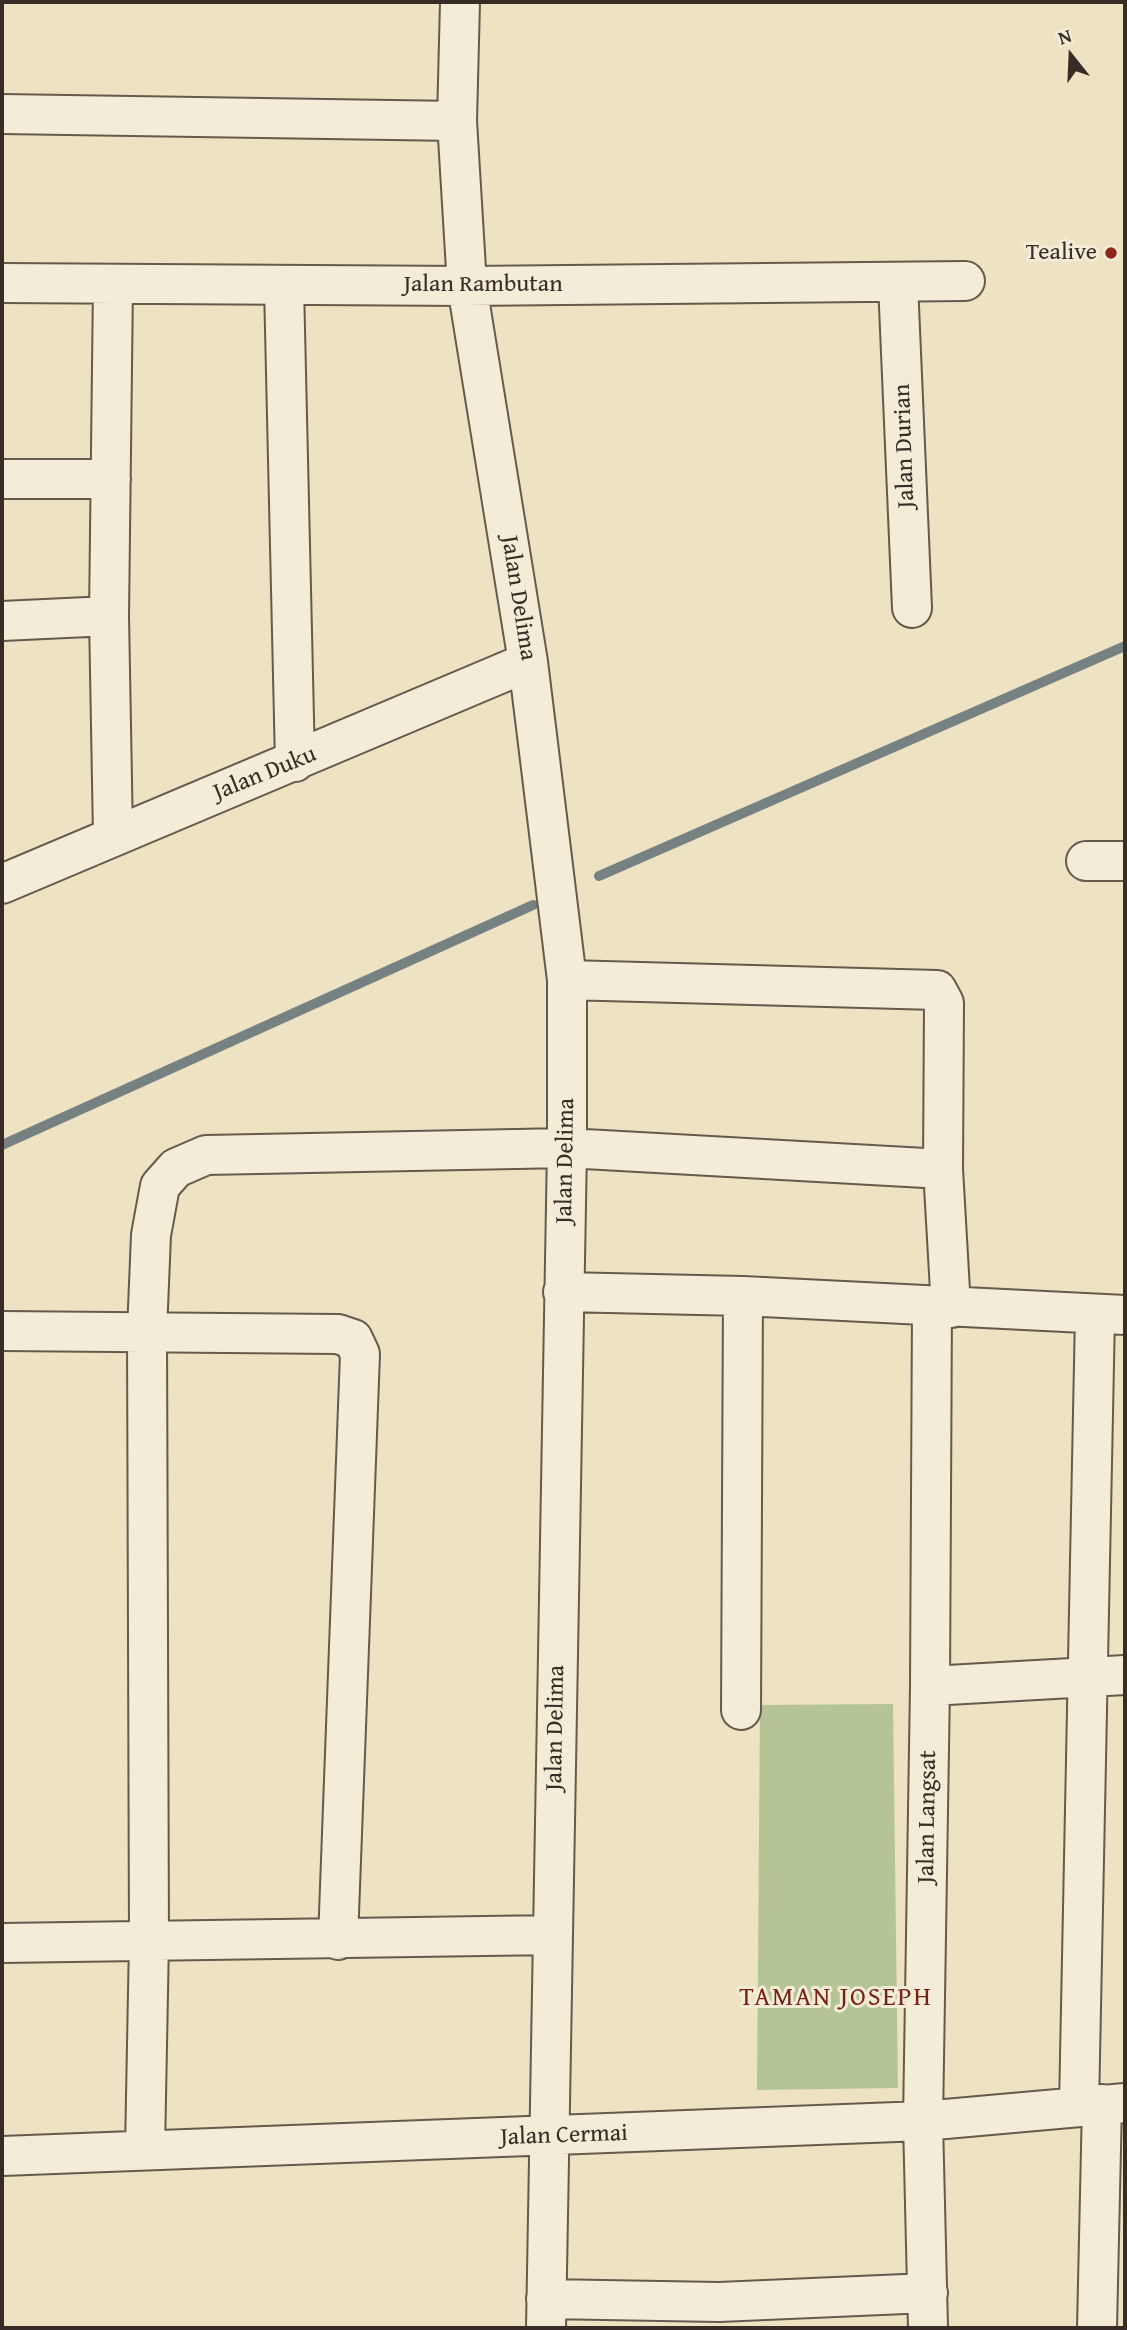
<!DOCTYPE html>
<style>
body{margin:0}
#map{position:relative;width:1127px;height:2330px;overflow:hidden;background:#ede2c1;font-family:"Gentium Book Plus",serif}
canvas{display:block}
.frame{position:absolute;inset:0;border:4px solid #382c26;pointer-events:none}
.north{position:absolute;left:1036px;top:21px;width:70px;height:70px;-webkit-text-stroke:5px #f3ecd7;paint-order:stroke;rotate:342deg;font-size:19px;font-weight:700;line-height:28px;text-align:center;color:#382c26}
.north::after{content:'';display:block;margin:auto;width:24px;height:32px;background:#382c26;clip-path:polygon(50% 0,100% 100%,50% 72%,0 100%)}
</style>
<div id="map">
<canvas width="1127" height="2330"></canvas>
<div class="frame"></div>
<div class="north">N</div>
</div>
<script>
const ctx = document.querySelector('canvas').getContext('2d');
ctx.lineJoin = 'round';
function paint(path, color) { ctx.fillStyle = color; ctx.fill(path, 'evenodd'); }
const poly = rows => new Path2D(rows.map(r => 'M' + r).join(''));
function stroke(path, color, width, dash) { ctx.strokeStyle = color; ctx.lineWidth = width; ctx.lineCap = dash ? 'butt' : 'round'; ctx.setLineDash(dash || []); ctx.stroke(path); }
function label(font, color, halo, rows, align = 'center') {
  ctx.font = font + ' "Gentium Book Plus",serif'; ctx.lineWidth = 6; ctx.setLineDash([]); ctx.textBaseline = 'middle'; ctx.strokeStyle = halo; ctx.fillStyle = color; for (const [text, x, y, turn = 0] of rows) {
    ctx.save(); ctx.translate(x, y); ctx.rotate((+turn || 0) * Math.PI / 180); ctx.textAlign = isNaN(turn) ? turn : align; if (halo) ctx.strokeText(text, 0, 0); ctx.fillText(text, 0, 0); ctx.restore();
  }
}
paint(poly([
 [893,1704,898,2088,757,2090,760,1705]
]), '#b5c495');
stroke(poly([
 [599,876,1125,646],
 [2,1145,533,905]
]), '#768182', 10);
const minor = poly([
 [460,2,457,121,467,286,528,662,567,980,567,1148,546,2328],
 [2,114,457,121],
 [2,283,467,286,965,281],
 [898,283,912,608],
 [113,284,109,616,113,836],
 [284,286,295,762],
 [2,479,111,479],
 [2,621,109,616],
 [1086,861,1125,861],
 [2,884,528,662],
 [567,980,937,990,944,1003,943,1169,951,1308],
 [563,1292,743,1296,1125,1315],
 [2,1331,338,1334,353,1339,360,1354,338,1940],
 [930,1686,1125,1675],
 [741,1710,743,1296],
 [2,1943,553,1935],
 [1079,2106,1095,1314],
 [145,2150,149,1940,147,1332,151,1235,160,1186,176,1168,206,1155,567,1148,943,1169],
 [2,2156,923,2121,1125,2103],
 [546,2299,719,2302,928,2293],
 [928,2328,923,2121,930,1686,932,1306],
 [1097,2328,1102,2104]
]);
stroke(minor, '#655a4d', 42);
stroke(minor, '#f3ecd7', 38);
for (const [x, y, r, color] of [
 [1111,253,7,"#8f2418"]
]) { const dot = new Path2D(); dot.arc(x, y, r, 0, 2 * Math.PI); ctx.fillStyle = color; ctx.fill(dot); stroke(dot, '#f3ecd7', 2.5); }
label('24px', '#382c26', '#f3ecd7', [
 ["Tealive",1097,253]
], 'right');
label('24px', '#382c26', '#f3ecd7', [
 ["Jalan Rambutan",483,285],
 ["Jalan Durian",905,446,-92],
 ["Jalan Delima",518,598,81],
 ["Jalan Duku",265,774,-22],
 ["Jalan Delima",566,1161,-89],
 ["Jalan Delima",556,1728,-89],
 ["Jalan Langsat",928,1817,-89],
 ["Jalan Cermai",564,2136,-2]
]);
ctx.letterSpacing = '2px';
label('26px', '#7a1f14', '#f3ecd7', [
 ["TAMAN JOSEPH",836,1998]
]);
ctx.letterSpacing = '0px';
</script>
